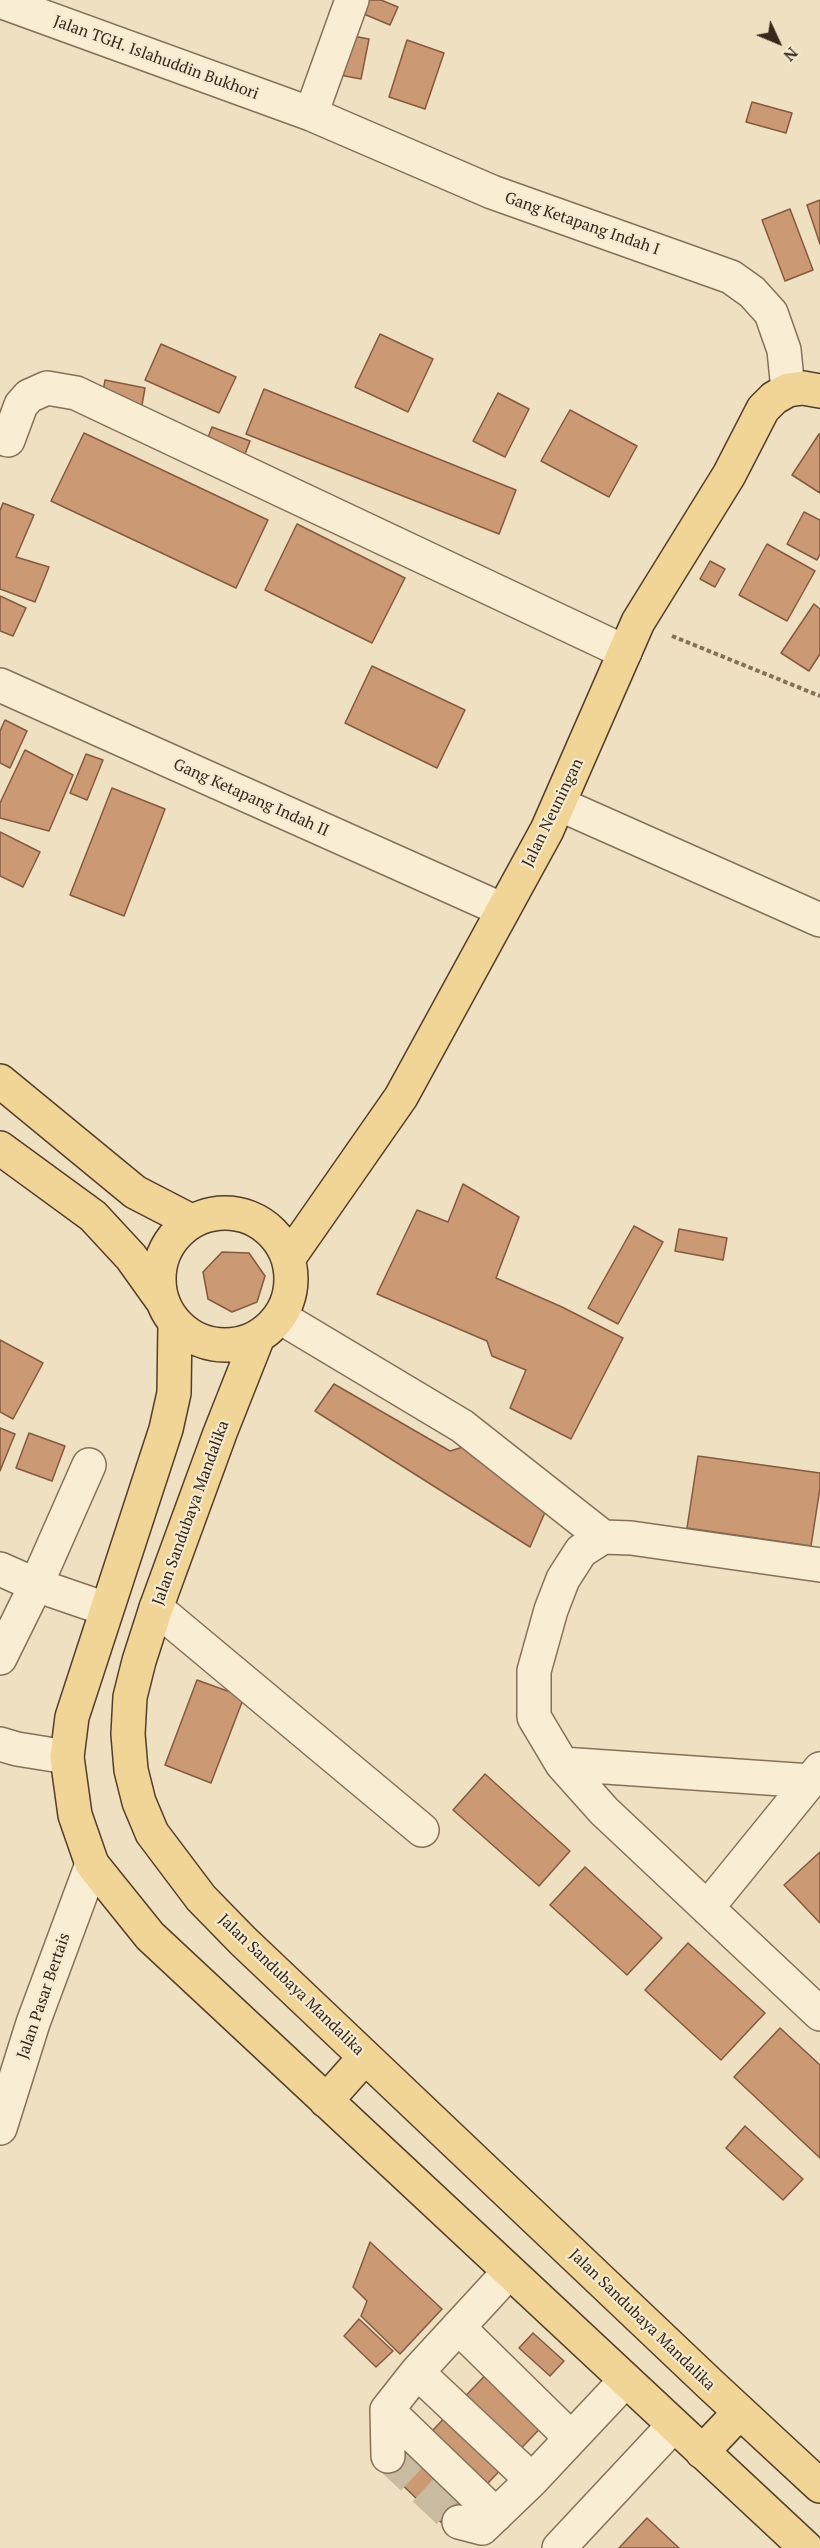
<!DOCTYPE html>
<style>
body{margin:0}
#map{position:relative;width:820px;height:2548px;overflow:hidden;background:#eee0c0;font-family:"PT Serif",serif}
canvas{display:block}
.north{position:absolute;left:748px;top:12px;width:60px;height:60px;-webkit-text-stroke:4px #f5eacf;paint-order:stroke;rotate:134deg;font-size:16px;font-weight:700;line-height:24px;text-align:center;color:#36281c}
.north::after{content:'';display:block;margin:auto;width:21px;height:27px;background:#36281c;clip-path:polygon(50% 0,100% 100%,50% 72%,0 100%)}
</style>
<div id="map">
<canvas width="820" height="2548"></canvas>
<div class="north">N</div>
</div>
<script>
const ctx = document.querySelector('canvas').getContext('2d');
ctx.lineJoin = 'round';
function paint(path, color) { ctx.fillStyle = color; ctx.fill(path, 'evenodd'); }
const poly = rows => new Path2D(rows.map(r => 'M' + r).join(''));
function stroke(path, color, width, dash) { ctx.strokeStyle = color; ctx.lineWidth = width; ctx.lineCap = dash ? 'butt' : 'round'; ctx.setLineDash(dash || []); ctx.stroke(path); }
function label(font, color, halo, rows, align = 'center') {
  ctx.font = font + ' "PT Serif",serif'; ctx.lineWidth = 4.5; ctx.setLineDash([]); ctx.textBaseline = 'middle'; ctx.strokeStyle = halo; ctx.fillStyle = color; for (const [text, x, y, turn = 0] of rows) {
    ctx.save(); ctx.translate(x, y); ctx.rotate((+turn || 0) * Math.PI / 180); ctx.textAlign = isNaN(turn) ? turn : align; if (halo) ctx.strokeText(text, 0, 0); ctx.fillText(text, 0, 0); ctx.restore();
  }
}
const building = poly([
 [356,0,381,0,398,7,390,25,352,9,356,0],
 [342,34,369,39,361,79,334,74,342,34],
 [407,40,444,53,425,109,389,97,407,40],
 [752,102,792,113,786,133,746,122,752,102],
 [820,200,820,244,807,205,820,200],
 [790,209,813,270,785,281,762,220,790,209],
 [380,334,433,359,408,412,355,387,380,334],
 [161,344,236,377,219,413,145,380,161,344],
 [105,380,145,388,142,405,102,398,105,380],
 [264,389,516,490,499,534,246,434,264,389],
 [498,393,529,409,505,457,473,441,498,393],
 [570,410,637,446,609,497,541,461,570,410],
 [212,427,250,441,242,462,204,448,212,427],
 [84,433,268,520,236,588,51,501,84,433],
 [819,434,820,434,820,493,792,475,819,434],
 [3,503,34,515,16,557,49,567,35,602,0,589,0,511,3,503],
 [804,512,820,520,820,554,817,560,787,544,804,512],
 [297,524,405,578,372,643,265,590,297,524],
 [767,544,815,571,787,621,739,595,767,544],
 [710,561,725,569,715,587,700,579,710,561],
 [0,596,26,608,13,636,0,631,0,596],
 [814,604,820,609,820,654,809,671,781,653,814,604],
 [372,666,465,710,437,768,345,723,372,666],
 [5,720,27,731,10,768,0,763,0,731,5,720],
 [25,750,73,775,49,831,0,818,0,803,25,750],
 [86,754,103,760,87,800,70,793,86,754],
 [112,788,165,809,124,916,70,895,112,788],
 [0,832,40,852,23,887,0,876,0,832],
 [463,1184,519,1217,496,1278,562,1307,623,1338,571,1439,510,1408,526,1370,492,1356,487,1341,377,1294,417,1210,448,1222,463,1184],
 [634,1226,663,1242,618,1324,588,1308,634,1226],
 [679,1229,727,1238,723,1260,675,1251,679,1229],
 [222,1252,249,1253,265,1276,257,1302,232,1312,208,1299,203,1272,222,1252],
 [0,1340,43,1363,13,1419,0,1412,0,1340],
 [334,1384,450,1451,463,1447,549,1503,530,1547,315,1411,334,1384],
 [0,1428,15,1434,0,1471,0,1428],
 [29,1433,65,1446,52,1481,16,1468,29,1433],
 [698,1456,820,1473,820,1488,811,1546,687,1528,698,1456],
 [197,1680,244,1697,211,1783,165,1765,197,1680],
 [485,1774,570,1851,539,1886,453,1810,485,1774],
 [820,1852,820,1923,784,1885,820,1852],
 [585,1867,662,1938,627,1975,550,1905,585,1867],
 [688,1943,765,2013,721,2060,645,1990,688,1943],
 [780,2028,820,2065,820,2158,734,2077,780,2028],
 [745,2126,803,2179,783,2200,726,2148,745,2126],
 [370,2242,442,2309,400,2354,361,2316,367,2301,353,2287,370,2242],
 [359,2319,393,2351,376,2367,344,2336,359,2319],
 [533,2333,564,2361,550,2376,519,2348,533,2333],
 [497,2363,552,2416,446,2527,391,2474,497,2363],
 [647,2518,679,2548,619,2548,647,2518]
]);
paint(building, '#cc9975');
stroke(building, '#855a3e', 1.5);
stroke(poly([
 [388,2456,459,2522]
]), '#c9bb9f', 33, [33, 16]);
const minor = poly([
 [0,1,311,114,492,192,731,277,752,292,771,313,784,350,788,390],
 [311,114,352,0],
 [8,440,21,405,29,396,47,388,76,393,625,652],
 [0,685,503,910],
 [559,804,820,920],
 [280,1317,462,1426,603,1537],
 [820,1565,631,1538,603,1537,581,1551,563,1579,551,1610,534,1671,534,1717,562,1764,604,1811,820,2014],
 [0,1569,36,1585,106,1609],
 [156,1608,422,1830],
 [0,1658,36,1585,89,1465],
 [0,1744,17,1749,67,1757],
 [562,1764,811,1781],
 [707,1908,820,1769],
 [0,2128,33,2023,92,1864],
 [458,2327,571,2438],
 [417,2372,532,2480],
 [387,2410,496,2515],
 [388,2456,387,2410,417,2372,509,2272],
 [459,2522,482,2528,532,2480,625,2381],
 [559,2548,673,2426]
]);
const major = poly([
 [0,1081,135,1192,191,1221],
 [0,1148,93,1216,131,1257,161,1299],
 '159 1279a66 66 0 1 1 132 0a66 66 0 1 1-132 0Z',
 [288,1259,401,1097,547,830,638,622,729,475,763,409,774,398,788,390,803,388,820,391],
 [175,1325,174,1393,166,1429,72,1717,67,1757,75,1815,92,1864,150,1936,806,2548],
 [258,1337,220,1433,156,1608,139,1661,130,1697,128,1734,131,1770,139,1802,152,1833,201,1898,243,1941,711,2385,820,2486],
 [326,2101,365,2057],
 [702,2452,740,2412]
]);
stroke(minor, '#867058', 36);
stroke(major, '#543e2c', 36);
stroke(poly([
 [672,636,820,696]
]), '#867058', 4, [4.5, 3]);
stroke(minor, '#f9edd3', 33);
stroke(major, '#f1d597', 33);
label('16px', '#36281c', '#f5eacf', [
 ["Jalan TGH. Islahuddin Bukhori",156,58,20],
 ["Gang Ketapang Indah I",582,224,19],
 ["Gang Ketapang Indah II",251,798,24],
 ["Jalan Neuningan",553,813,-64],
 ["Jalan Sandubaya Mandalika",191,1513,-70],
 ["Jalan Sandubaya Mandalika",291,1985,44],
 ["Jalan Pasar Bertais",44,1996,-71],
 ["Jalan Sandubaya Mandalika",642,2320,44]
]);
</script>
